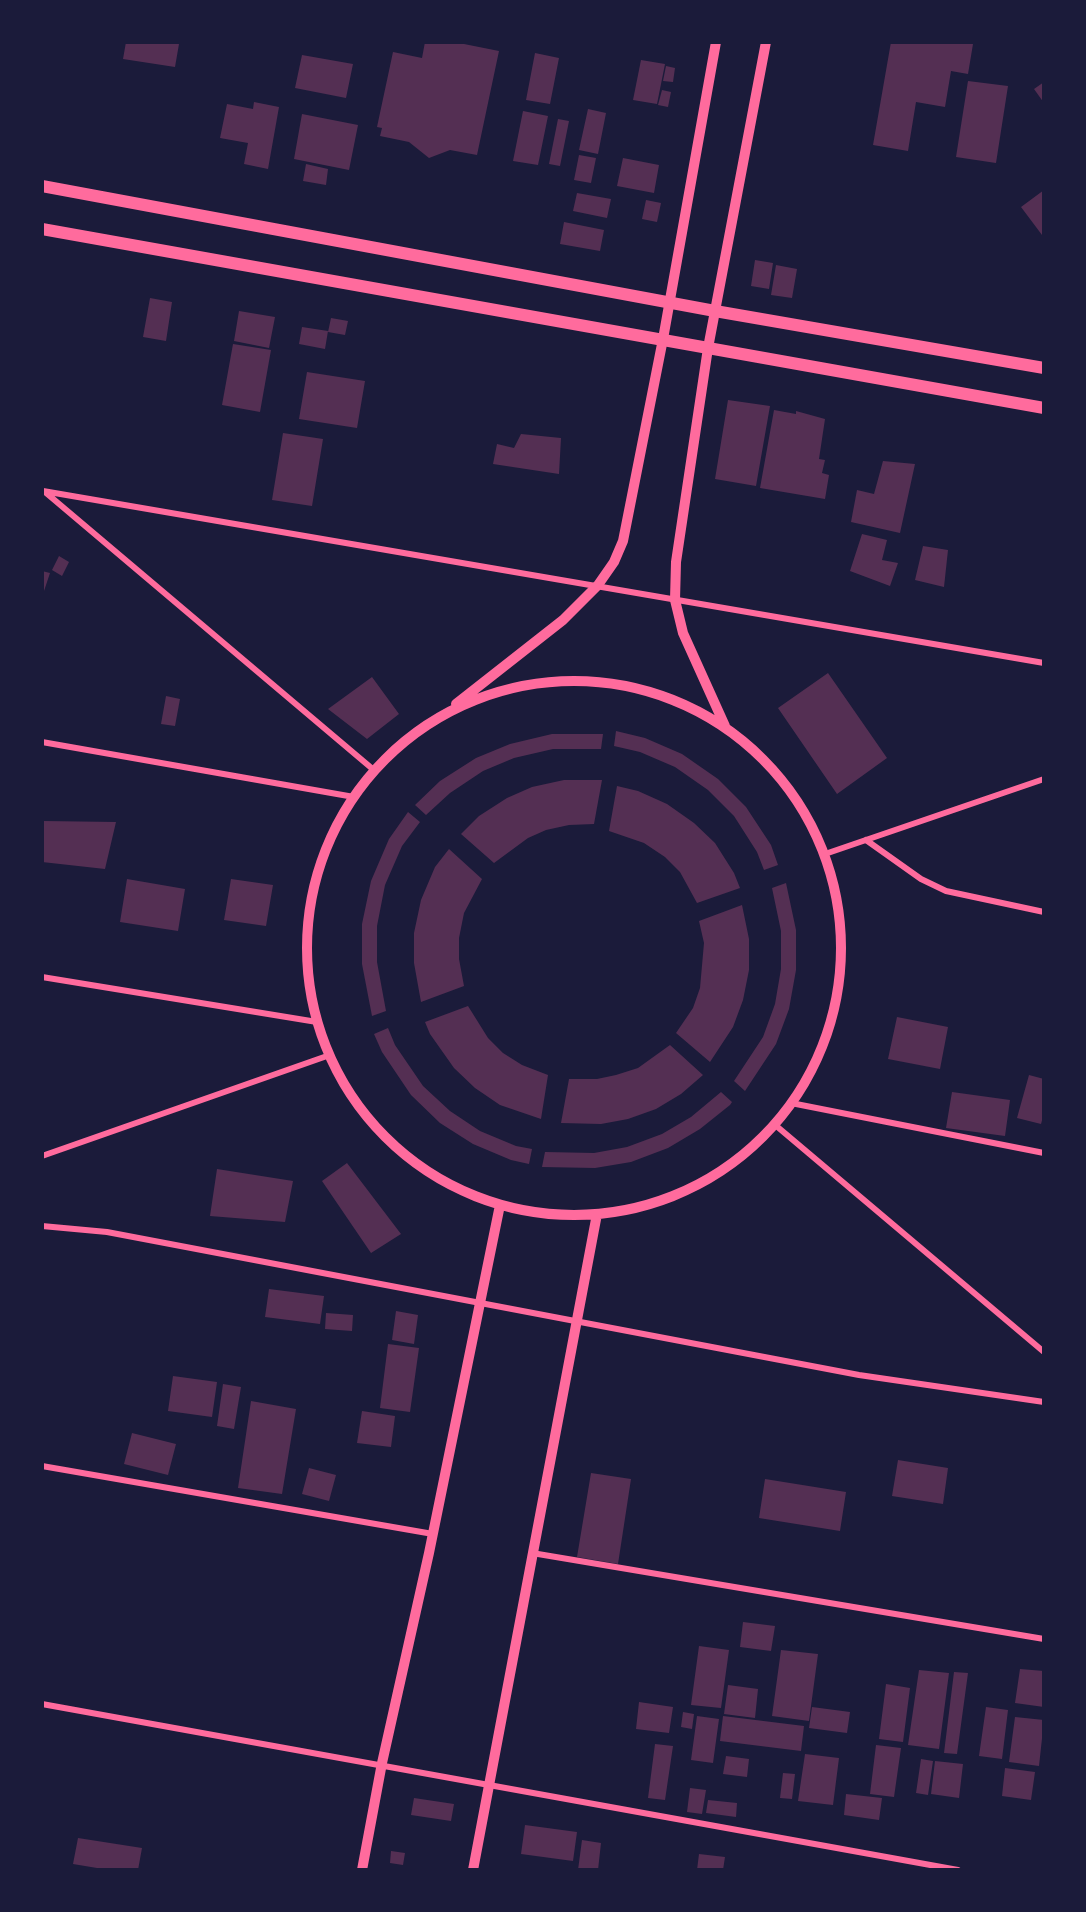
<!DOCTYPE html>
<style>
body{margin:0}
#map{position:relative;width:1086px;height:1912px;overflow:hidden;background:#1b1b3a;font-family:Rubik,sans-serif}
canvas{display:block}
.frame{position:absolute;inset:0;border:44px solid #1b1b3a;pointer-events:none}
</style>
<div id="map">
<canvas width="1086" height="1912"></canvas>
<div class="frame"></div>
</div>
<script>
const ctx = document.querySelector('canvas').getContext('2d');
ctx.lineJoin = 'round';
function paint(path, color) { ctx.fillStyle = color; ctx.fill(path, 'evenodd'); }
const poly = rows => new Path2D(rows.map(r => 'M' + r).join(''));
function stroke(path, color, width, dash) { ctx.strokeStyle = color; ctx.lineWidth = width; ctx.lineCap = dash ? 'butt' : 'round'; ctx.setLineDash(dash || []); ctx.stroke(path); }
paint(poly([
 [126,42,179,44,175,67,123,59],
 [425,42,454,42,499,51,477,155,450,150,429,158,409,142,380,136,382,128,377,127,393,52,422,58],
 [891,42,973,44,968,74,951,71,945,107,916,102,908,151,873,145],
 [535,53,559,58,550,104,526,100],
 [302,55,353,64,346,98,295,88],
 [641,60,665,64,657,104,633,100],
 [666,66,675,68,673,82,663,81],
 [968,81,1008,86,996,163,956,157],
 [1044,82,1044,103,1034,89],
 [662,90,671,92,668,107,658,105],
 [254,102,279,107,268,169,244,164,248,143,220,138,227,104,253,109],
 [588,109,606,113,598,154,579,150],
 [523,111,548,116,538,165,513,161],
 [302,114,358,125,349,170,294,159],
 [558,119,569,121,560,166,549,164],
 [579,155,596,158,591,183,574,180],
 [623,158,659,165,654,193,617,186],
 [306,164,328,169,326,185,303,181],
 [1044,190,1044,233,1042,235,1021,207],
 [577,193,611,199,607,218,573,211],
 [646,200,661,203,657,222,642,219],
 [564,222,604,230,600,251,560,244],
 [755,260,773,263,769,289,751,286],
 [776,265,797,269,792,298,771,295],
 [150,298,172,302,166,341,143,337],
 [239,311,275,317,269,348,234,341],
 [331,318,348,321,345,335,328,332],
 [302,327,328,331,325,349,299,344],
 [233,344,271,350,260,412,222,405],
 [307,372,365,381,357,428,299,419],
 [728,400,770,406,756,486,715,479],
 [774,410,796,414,796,411,825,419,819,459,825,460,822,473,829,475,825,499,760,488],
 [283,433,323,439,312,506,272,500],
 [521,434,561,438,559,474,493,464,497,444,514,448],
 [883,461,915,464,900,533,851,522,857,490,874,494],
 [862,534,887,540,882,560,898,563,890,586,850,571],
 [923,546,948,550,944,587,915,580],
 [59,556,69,562,62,576,52,570],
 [42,571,50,573,44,591,42,591],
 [828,673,887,758,837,794,778,708],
 [372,677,399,714,367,739,328,709],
 [166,696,180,699,175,726,161,724],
 [616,731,645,738,682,754,718,779,746,807,771,845,778,865,764,870,757,852,734,816,708,790,675,767,640,752,614,746],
 [552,734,603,734,601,749,553,749,514,758,483,771,450,793,426,815,415,805,440,781,476,758,510,744],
 [564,780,602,780,594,824,569,825,546,830,528,838,494,863,461,834,479,816,507,798,532,787],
 [617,786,638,791,667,804,694,823,715,843,734,873,740,888,697,903,680,872,665,857,644,843,609,831],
 [408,812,420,822,402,846,385,885,377,926,377,962,386,1011,372,1016,362,964,362,924,371,881,389,839],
 [43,821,116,822,105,869,42,862],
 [449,849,482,879,464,913,459,938,459,959,464,986,421,1002,414,963,414,933,421,900,435,867],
 [127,879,185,889,178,931,120,922],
 [231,879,273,885,266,926,224,920],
 [786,883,796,930,796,970,789,1009,776,1044,745,1091,734,1081,763,1037,775,1004,781,969,781,931,772,888],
 [742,905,749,939,749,970,743,1000,733,1027,710,1062,676,1033,693,1008,700,988,704,943,699,921],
 [468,1006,488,1038,503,1053,522,1065,548,1075,541,1119,500,1105,475,1088,454,1068,430,1034,425,1022],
 [897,1017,948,1027,940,1069,888,1059],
 [388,1028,395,1045,423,1086,450,1111,480,1131,516,1146,532,1149,529,1164,511,1160,473,1144,440,1123,411,1095,382,1052,374,1034],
 [670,1045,703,1075,681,1094,656,1109,628,1119,601,1124,561,1123,569,1079,597,1079,616,1075,638,1068],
 [1029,1075,1044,1079,1044,1113,1041,1124,1017,1118],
 [721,1092,732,1102,730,1105,700,1129,668,1148,631,1162,595,1168,542,1167,545,1152,594,1153,627,1147,662,1134,691,1117],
 [952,1092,1010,1100,1005,1136,946,1128],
 [347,1163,401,1234,371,1253,322,1181],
 [217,1169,293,1181,285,1222,210,1216],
 [269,1289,324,1296,320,1324,265,1317],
 [396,1311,418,1315,414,1344,392,1340],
 [326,1313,353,1315,352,1331,325,1329],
 [388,1344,419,1348,410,1412,380,1408],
 [173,1376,217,1382,212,1417,168,1411],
 [223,1384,241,1387,234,1429,217,1426],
 [251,1401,296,1409,282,1494,238,1488],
 [362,1411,395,1416,391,1447,357,1443],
 [132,1433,176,1444,168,1475,124,1464],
 [898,1460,948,1468,943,1504,892,1496],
 [309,1468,336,1475,329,1501,302,1494],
 [591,1473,631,1479,618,1564,577,1557],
 [765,1479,846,1492,840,1531,759,1518],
 [743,1622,775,1626,771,1651,740,1647],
 [699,1646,729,1650,721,1708,691,1705],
 [781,1650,818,1654,809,1721,772,1716],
 [1020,1669,1044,1671,1044,1707,1015,1703],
 [919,1670,949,1673,939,1749,908,1745],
 [954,1672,968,1673,957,1754,944,1753],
 [886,1684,910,1688,903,1742,879,1739],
 [728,1685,758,1689,755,1718,724,1714],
 [639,1702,673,1707,669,1733,636,1729],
 [812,1707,850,1712,847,1733,809,1728],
 [986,1707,1008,1710,1002,1759,979,1756],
 [683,1712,694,1714,692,1729,681,1727],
 [697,1716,719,1719,713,1763,691,1760],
 [723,1716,804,1726,801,1751,720,1741],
 [1015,1717,1044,1720,1039,1766,1009,1762],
 [655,1744,673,1746,665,1800,648,1798],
 [876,1745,901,1748,894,1797,870,1794],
 [805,1754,839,1758,833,1805,798,1801],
 [726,1756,749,1759,747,1777,723,1774],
 [921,1759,933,1761,928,1795,916,1793],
 [935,1761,963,1764,959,1798,931,1794],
 [1005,1768,1035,1772,1031,1800,1002,1796],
 [783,1773,795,1774,792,1799,780,1798],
 [690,1788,706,1790,702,1814,687,1812],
 [846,1794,882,1798,879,1820,844,1815],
 [414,1798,454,1804,451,1821,411,1815],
 [708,1800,737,1803,736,1817,706,1813],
 [525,1825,577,1832,573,1861,521,1854],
 [78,1838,142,1848,138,1870,109,1870,73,1864],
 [582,1840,601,1843,598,1870,578,1870],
 [391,1851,405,1853,403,1865,390,1863],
 [699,1854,725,1857,723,1870,697,1870]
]), '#542f53');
stroke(poly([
 [43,491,1044,663],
 [45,492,375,771],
 [42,742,354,797],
 [866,840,921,879,946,891,1044,912],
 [825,854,1044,779],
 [42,977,317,1022],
 [791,1103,1044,1153],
 [774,1124,1044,1352],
 [42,1156,327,1056],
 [42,1226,107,1232,859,1375,1044,1402],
 [42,1466,433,1534],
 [532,1553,1044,1639],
 [42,1704,958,1870]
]), '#ff6b9d', 6);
stroke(poly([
 '307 948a267 267 0 1 1 534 0a267 267 0 1 1-534 0Z',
 [456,704,563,620,598,585,614,562,623,541,663,339,716,42],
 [725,726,683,633,675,600,676,562,708,348,766,42],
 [362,1870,382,1763,429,1553,500,1205],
 [473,1870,597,1214]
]), '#ff6b9d', 10);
stroke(poly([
 [42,186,715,311,1044,368],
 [42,229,1044,408]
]), '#ff6b9d', 12);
</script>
